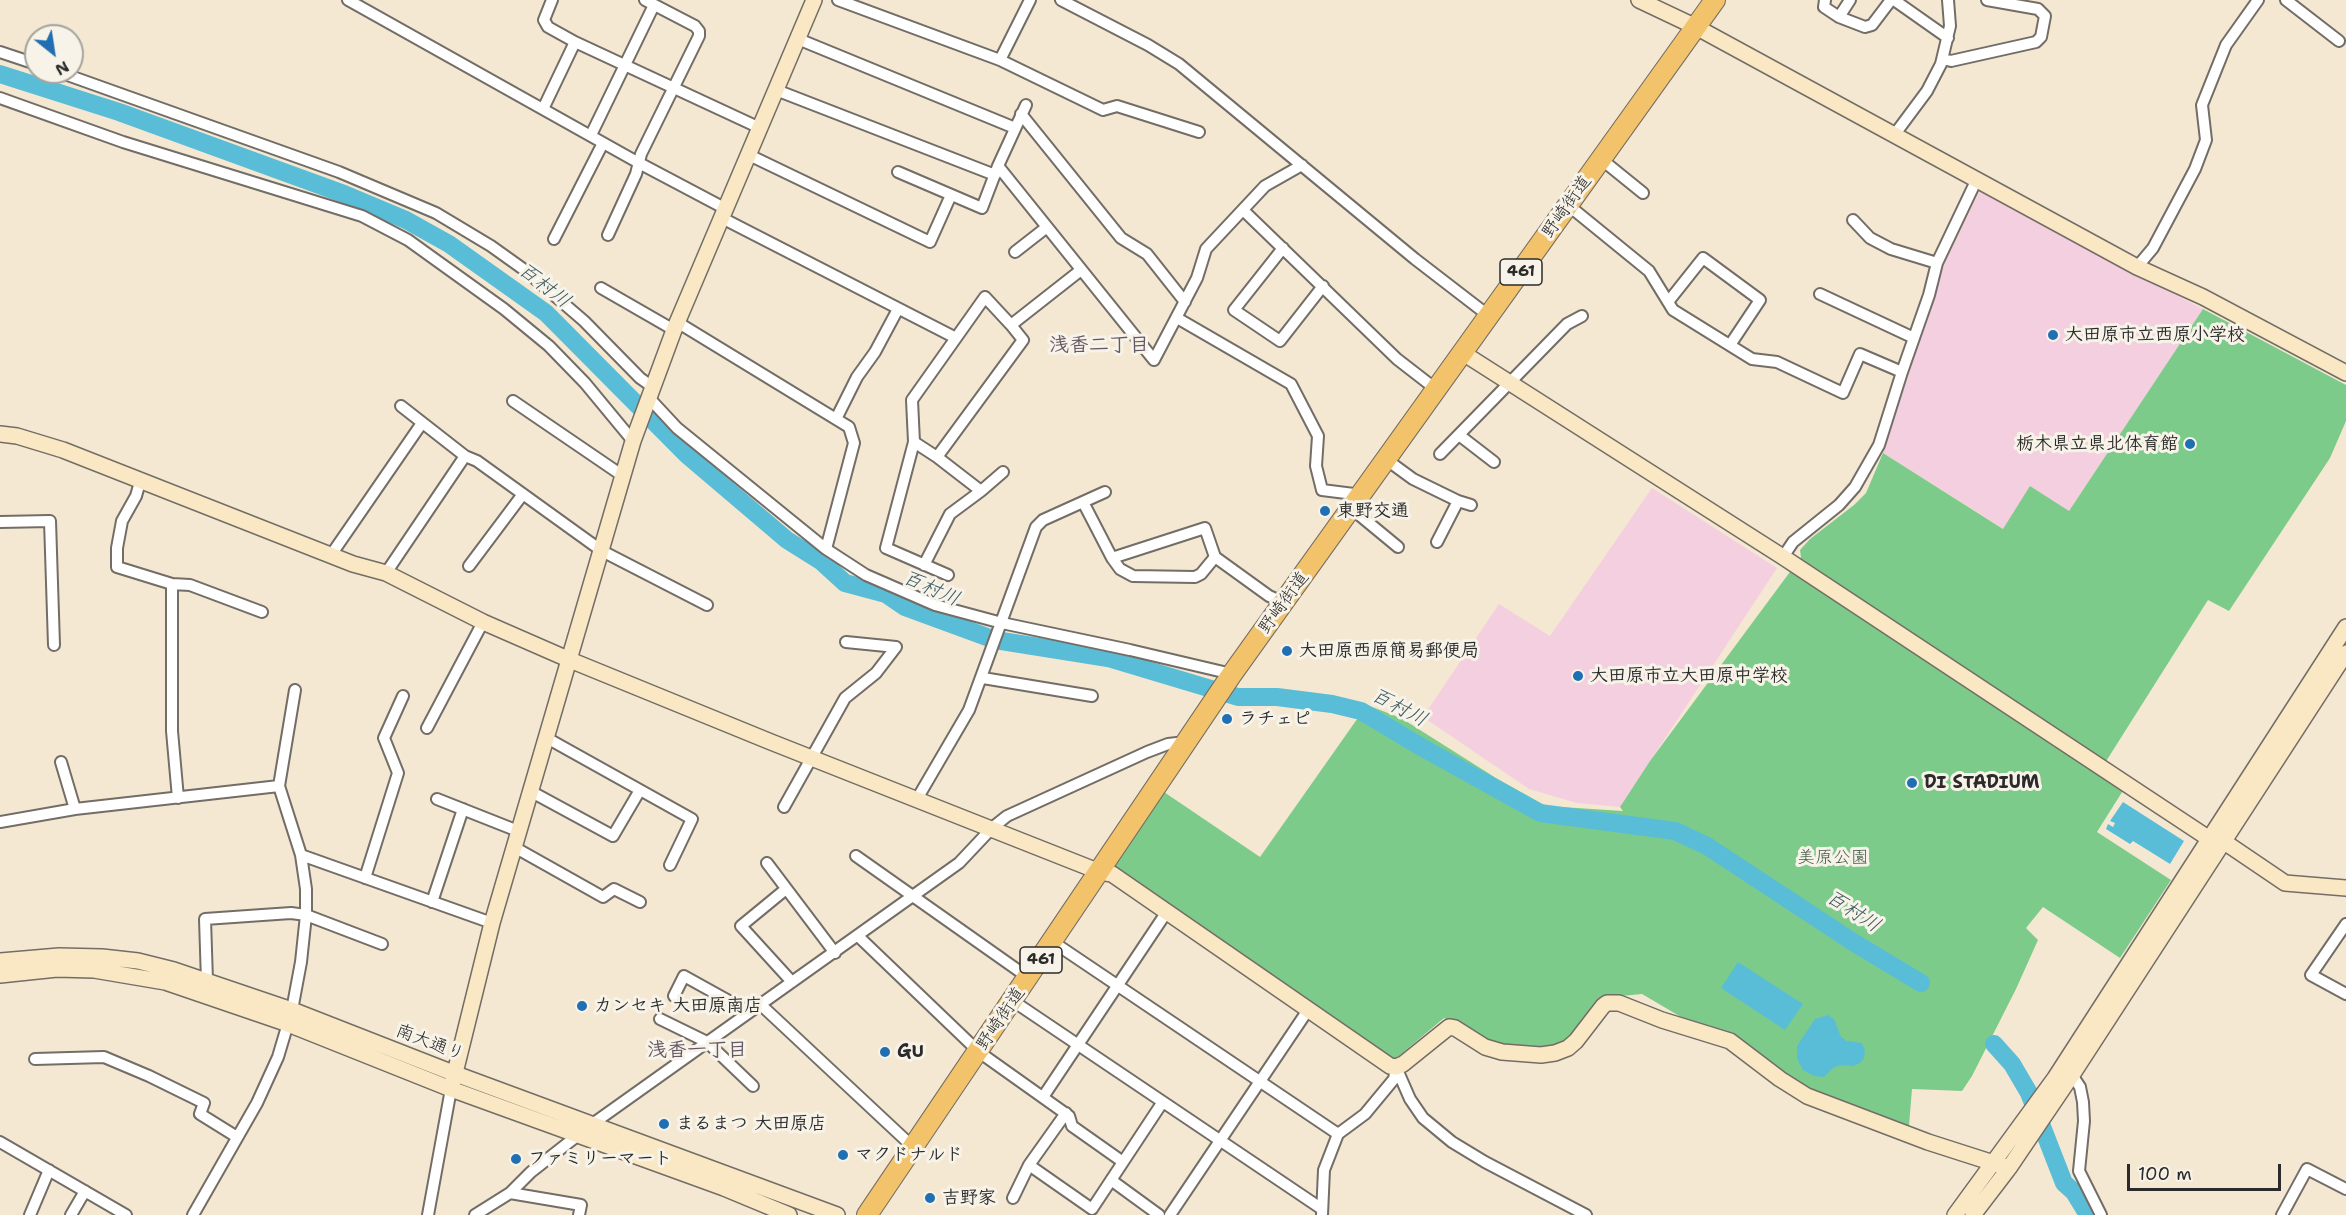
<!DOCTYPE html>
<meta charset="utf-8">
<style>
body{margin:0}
#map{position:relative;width:2346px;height:1215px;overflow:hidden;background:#f5e8d3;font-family:"Shantell Sans",sans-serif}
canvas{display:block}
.north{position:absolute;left:24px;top:24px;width:60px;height:60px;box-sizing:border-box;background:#f7f3e8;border:2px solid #a5a39c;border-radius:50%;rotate:150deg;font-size:16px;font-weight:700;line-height:24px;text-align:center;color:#2b2b2b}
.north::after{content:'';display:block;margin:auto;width:21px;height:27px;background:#1f6fb2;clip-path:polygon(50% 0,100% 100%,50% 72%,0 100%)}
.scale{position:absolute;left:2127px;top:1164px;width:154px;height:27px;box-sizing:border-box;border:3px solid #2b2b2b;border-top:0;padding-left:8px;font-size:18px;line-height:21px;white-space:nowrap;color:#2b2b2b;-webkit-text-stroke:4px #f7f3e8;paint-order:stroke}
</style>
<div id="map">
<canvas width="2346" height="1215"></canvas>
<div class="north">N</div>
<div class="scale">100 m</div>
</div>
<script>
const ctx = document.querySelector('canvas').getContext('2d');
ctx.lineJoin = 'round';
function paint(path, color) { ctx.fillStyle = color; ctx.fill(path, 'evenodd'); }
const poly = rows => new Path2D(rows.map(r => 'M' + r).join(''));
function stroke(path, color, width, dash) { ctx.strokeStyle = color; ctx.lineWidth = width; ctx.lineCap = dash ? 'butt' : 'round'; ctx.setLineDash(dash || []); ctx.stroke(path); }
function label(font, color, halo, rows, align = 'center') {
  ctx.font = font + ' "Shantell Sans","Klee One",sans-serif'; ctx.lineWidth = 6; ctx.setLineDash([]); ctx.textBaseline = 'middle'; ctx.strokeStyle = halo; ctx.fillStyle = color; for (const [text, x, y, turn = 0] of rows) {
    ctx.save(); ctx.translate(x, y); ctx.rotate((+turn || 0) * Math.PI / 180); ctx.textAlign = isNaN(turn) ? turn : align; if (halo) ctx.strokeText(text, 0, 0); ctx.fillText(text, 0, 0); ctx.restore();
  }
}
paint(poly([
 [1980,190,2203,309,2069,511,2004,529,1883,453,1945,262],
 [1652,488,1777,568,1620,807,1577,803,1529,789,1423,717,1499,604,1550,636]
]), '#f3cfdf');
paint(poly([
 [2203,309,2346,385,2346,421,2330,458,2229,611,2208,600,2098,774,2124,789,2097,832,2171,880,2120,958,2043,907,2026,928,2038,940,2016,989,1972,1076,1962,1091,1912,1089,1909,1126,1810,1093,1642,994,1611,997,1568,1038,1555,1045,1542,1049,1525,1050,1492,1042,1444,1018,1394,1060,1114,867,1164,792,1260,857,1367,705,1401,718,1496,778,1546,806,1623,811,1620,807,1650,761,1801,557,1800,550,1810,539,1854,505,1866,493,1883,453,2003,529,2030,486,2069,511]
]), '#7dcb8a');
paint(poly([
 [2123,802,2184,841,2170,864,2133,841,2130,844,2106,829,2108,824,2113,827,2115,823,2110,821],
 [1738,962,1803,1004,1785,1030,1721,988],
 [1828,1015,1834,1019,1841,1037,1847,1041,1862,1043,1865,1050,1864,1058,1860,1063,1853,1066,1840,1065,1833,1068,1824,1077,1814,1076,1803,1070,1799,1063,1797,1057,1797,1046,1815,1019]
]), '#59bdd7');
stroke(poly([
 [0,74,119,112,344,194,406,220,449,244,546,313,687,455,787,540,822,562,845,583,886,594,905,607,995,640,1108,658,1238,697,1277,697,1332,704,1361,711,1423,748,1540,813,1675,831,1707,846,1853,942,1921,983],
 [1994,1044,2012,1064,2029,1093,2064,1183,2074,1192,2088,1215]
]), '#59bdd7', 18);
const street = poly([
 [348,0,639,163,726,209],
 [552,0,544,20,548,27,575,42,760,128],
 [838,0,1000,60,1103,110,1117,106,1199,132],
 [1061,0,1148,45,1179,64,1415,259,1489,316],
 [1825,0,1824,7,1839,17,1865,27,1872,25,1891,0],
 [1894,0,1948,38],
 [2286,0,2339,41],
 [1839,17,1850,0],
 [798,39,1015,128],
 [0,52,36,64],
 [1943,59,1951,61,2036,42,2041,37,2045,16,2038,9,1987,0],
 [1000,60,1030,0],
 [59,72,339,172,436,213,491,246,526,271,584,321,640,378,654,388],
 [776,90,995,175],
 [0,98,123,142,362,216,408,240,504,309,549,346,585,383,633,441],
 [543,109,575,42],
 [1021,114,1121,238,1147,254,1185,302],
 [1895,134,1927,91,1941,64,1950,26,1948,0],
 [591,135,654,5],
 [749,155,930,242,951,195],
 [1601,159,1643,193],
 [998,166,1154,360,1197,278,1206,249,1265,186,1302,165],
 [898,172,982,208,998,166,1026,105],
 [1568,205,1649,271,1673,310,1752,359,1777,362,1843,393,1860,354,1902,372],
 [1243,210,1397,359,1437,390],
 [722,218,956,338],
 [1853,220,1870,238,1891,249,1937,263],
 [608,235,636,174,641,154,699,36,699,31,695,26,645,0],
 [554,239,603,143],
 [1283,248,1234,310,1280,341,1323,286],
 [1015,252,1047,227],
 [2137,267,2153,248,2195,169,2206,140,2202,105,2226,45,2258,0],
 [601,288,674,330],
 [1820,294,1914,338],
 [1668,302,1703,258,1760,300,1730,345],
 [1177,318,1291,384,1318,436,1316,466,1322,490,1362,495],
 [677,322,849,427,854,443,826,549],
 [650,399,677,428,826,549,866,575,935,605,1002,623,1130,650,1232,674],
 [513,401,623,476],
 [401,406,465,456,477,461,602,551,707,605],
 [836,419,857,377,875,352,898,309],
 [1459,435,1494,462],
 [914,442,912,400,985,297,1011,325],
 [1440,454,1567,324,1582,316],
 [1387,460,1413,479,1458,501,1471,505],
 [140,482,136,496,122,521,117,548,117,567,172,584,190,585,262,612],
 [981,491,1003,472],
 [1083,502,1112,558,1120,569,1133,576,1195,577,1201,574,1215,557],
 [1352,509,1398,547],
 [0,522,50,521,54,645],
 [1437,542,1458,501],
 [331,555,422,423],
 [1783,557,1793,542,1839,505,1855,487,1879,445,1902,372,1929,295,1937,263,1977,179],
 [1112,558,1205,528,1215,557,1269,596,1285,603],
 [924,565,950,514,981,491,937,457],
 [469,566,523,494],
 [386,573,465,456],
 [948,575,886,548,914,442,937,457,1023,340,1011,325,1081,270],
 [172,584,172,731,178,798],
 [983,678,1092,696],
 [427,728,483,622],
 [545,737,692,819,670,865],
 [61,762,75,809],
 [530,791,613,836,640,790],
 [437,799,518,831],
 [917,799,969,710,1036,527,1043,520,1105,492],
 [784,807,845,698,876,673,896,647,846,642],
 [0,822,75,809,279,786],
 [514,847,603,897,614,889,640,902],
 [301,855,492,923],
 [856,856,1029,978],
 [767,863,835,953],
 [365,878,398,773,384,738,403,696],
 [786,889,741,926,792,982],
 [432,902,463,809],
 [2346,924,2311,975,2346,994],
 [859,937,979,1052,1069,1116,1072,1126,1123,1162],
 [1053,942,1338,1134],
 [207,981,205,919,291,913,306,915,382,944],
 [674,996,684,976,749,1012],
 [1013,1001,1322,1209],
 [760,1004,913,1147],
 [660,1019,707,1042,753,1086],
 [35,1059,104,1057,149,1076,204,1103,200,1114,237,1137],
 [1396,1067,1410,1099,1423,1118,1452,1142,1485,1162,1586,1215],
 [2072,1075,2080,1087,2083,1102,2084,1121,2079,1171,2101,1215],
 [1043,1097,1166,913],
 [0,1142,126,1215],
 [1029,1165,1092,1209,1162,1103],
 [1111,1180,1159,1215],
 [510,1193,581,1205,579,1215],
 [1013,1198,1029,1165,1066,1113],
 [30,1215,49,1170],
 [71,1215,85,1191],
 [193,1215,257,1103,278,1057,292,1010,301,962,306,915,306,889,301,855,279,786,295,690],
 [428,1215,451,1089],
 [475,1215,510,1193,531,1172,591,1125,959,863,992,828,1007,816,1147,752,1168,744,1186,742],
 [1170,1215,1308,1010],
 [1322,1215,1324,1170,1338,1134,1365,1114,1394,1079,1396,1068],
 [2282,1215,2307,1169,2346,1189]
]);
const secondary = poly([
 [1639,0,1696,27,2137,267,2203,297,2346,373],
 [1463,353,1783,557,2208,838,2223,841,2285,883,2346,888],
 [0,434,17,436,63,450,353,564,386,573,483,622,570,660,771,742,1100,872,1112,874,1390,1066,1396,1067,1403,1064,1449,1027,1455,1028,1485,1047,1502,1052,1541,1055,1555,1053,1568,1048,1576,1041,1603,1006,1607,1003,1619,1003,1662,1020,1730,1041,1780,1079,1807,1096,1928,1142,2009,1168],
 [0,961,59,956,102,957,138,961,174,970,292,1010,453,1073,837,1215],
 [0,975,57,969,94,970,165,982,288,1024,451,1089,724,1188,789,1215],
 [451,1089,492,923,633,441,674,330,814,0],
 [1955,1215,2055,1078,2346,627],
 [1973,1215,2009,1168,2072,1075,2346,653]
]);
const highway = poly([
 [867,1215,1232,674,1715,0]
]);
stroke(street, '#726d66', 14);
stroke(secondary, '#726d66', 18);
stroke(highway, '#726d66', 22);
stroke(street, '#fff', 10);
stroke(secondary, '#fae7c3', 15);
stroke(highway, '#f2c36a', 20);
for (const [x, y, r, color] of [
 [2053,335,6,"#1f6fb2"],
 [2190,444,6,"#1f6fb2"],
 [1325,511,6,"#1f6fb2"],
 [1287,651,6,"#1f6fb2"],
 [1578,676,6,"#1f6fb2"],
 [1227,719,6,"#1f6fb2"],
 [1912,783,6,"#1f6fb2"],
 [582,1006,6,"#1f6fb2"],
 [885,1052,6,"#1f6fb2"],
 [664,1124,6,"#1f6fb2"],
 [843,1155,6,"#1f6fb2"],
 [516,1159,6,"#1f6fb2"],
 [930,1198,6,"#1f6fb2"]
]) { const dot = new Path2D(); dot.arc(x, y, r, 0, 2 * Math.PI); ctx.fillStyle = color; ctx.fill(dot); stroke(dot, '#f7f3e8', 2); }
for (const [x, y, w] of [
 [1521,272,42],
 [1041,960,42]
]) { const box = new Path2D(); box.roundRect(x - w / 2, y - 13, w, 26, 4.5); ctx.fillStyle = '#f7f3e8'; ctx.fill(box); stroke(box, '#2b2b2b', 1.5); }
label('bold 16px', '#2b2b2b', null, [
 ["461",1521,272],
 ["461",1041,960]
]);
label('18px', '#2b2b2b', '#f7f3e8', [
 ["野崎街道",1567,207,-55],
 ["野崎街道",1284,603,-54],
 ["野崎街道",1001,1019,-56],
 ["南大通り",430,1043,21]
]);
label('bold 18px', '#2b2b2b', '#f7f3e8', [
 ["大田原市立西原小学校",2065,335],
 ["栃木県立県北体育館",2178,444,"right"],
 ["東野交通",1337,511],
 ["大田原西原簡易郵便局",1299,651],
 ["大田原市立大田原中学校",1590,676],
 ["ラチェピ",1239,719],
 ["DI STADIUM",1924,783],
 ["カンセキ 大田原南店",594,1006],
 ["GU",897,1052],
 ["まるまつ 大田原店",676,1124],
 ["マクドナルド",855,1155],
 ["ファミリーマート",528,1159],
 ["吉野家",942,1198]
], 'left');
label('18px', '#445b48', '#f7f3e8', [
 ["美原公園",1833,858]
]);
label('italic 20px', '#39575f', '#f7f3e8', [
 ["百村川",544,286,38],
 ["百村川",931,589,24],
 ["百村川",1399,708,28],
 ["百村川",1853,912,33]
]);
label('bold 20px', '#655866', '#f7f3e8', [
 ["浅香二丁目",1099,346],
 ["浅香一丁目",697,1051]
]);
</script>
